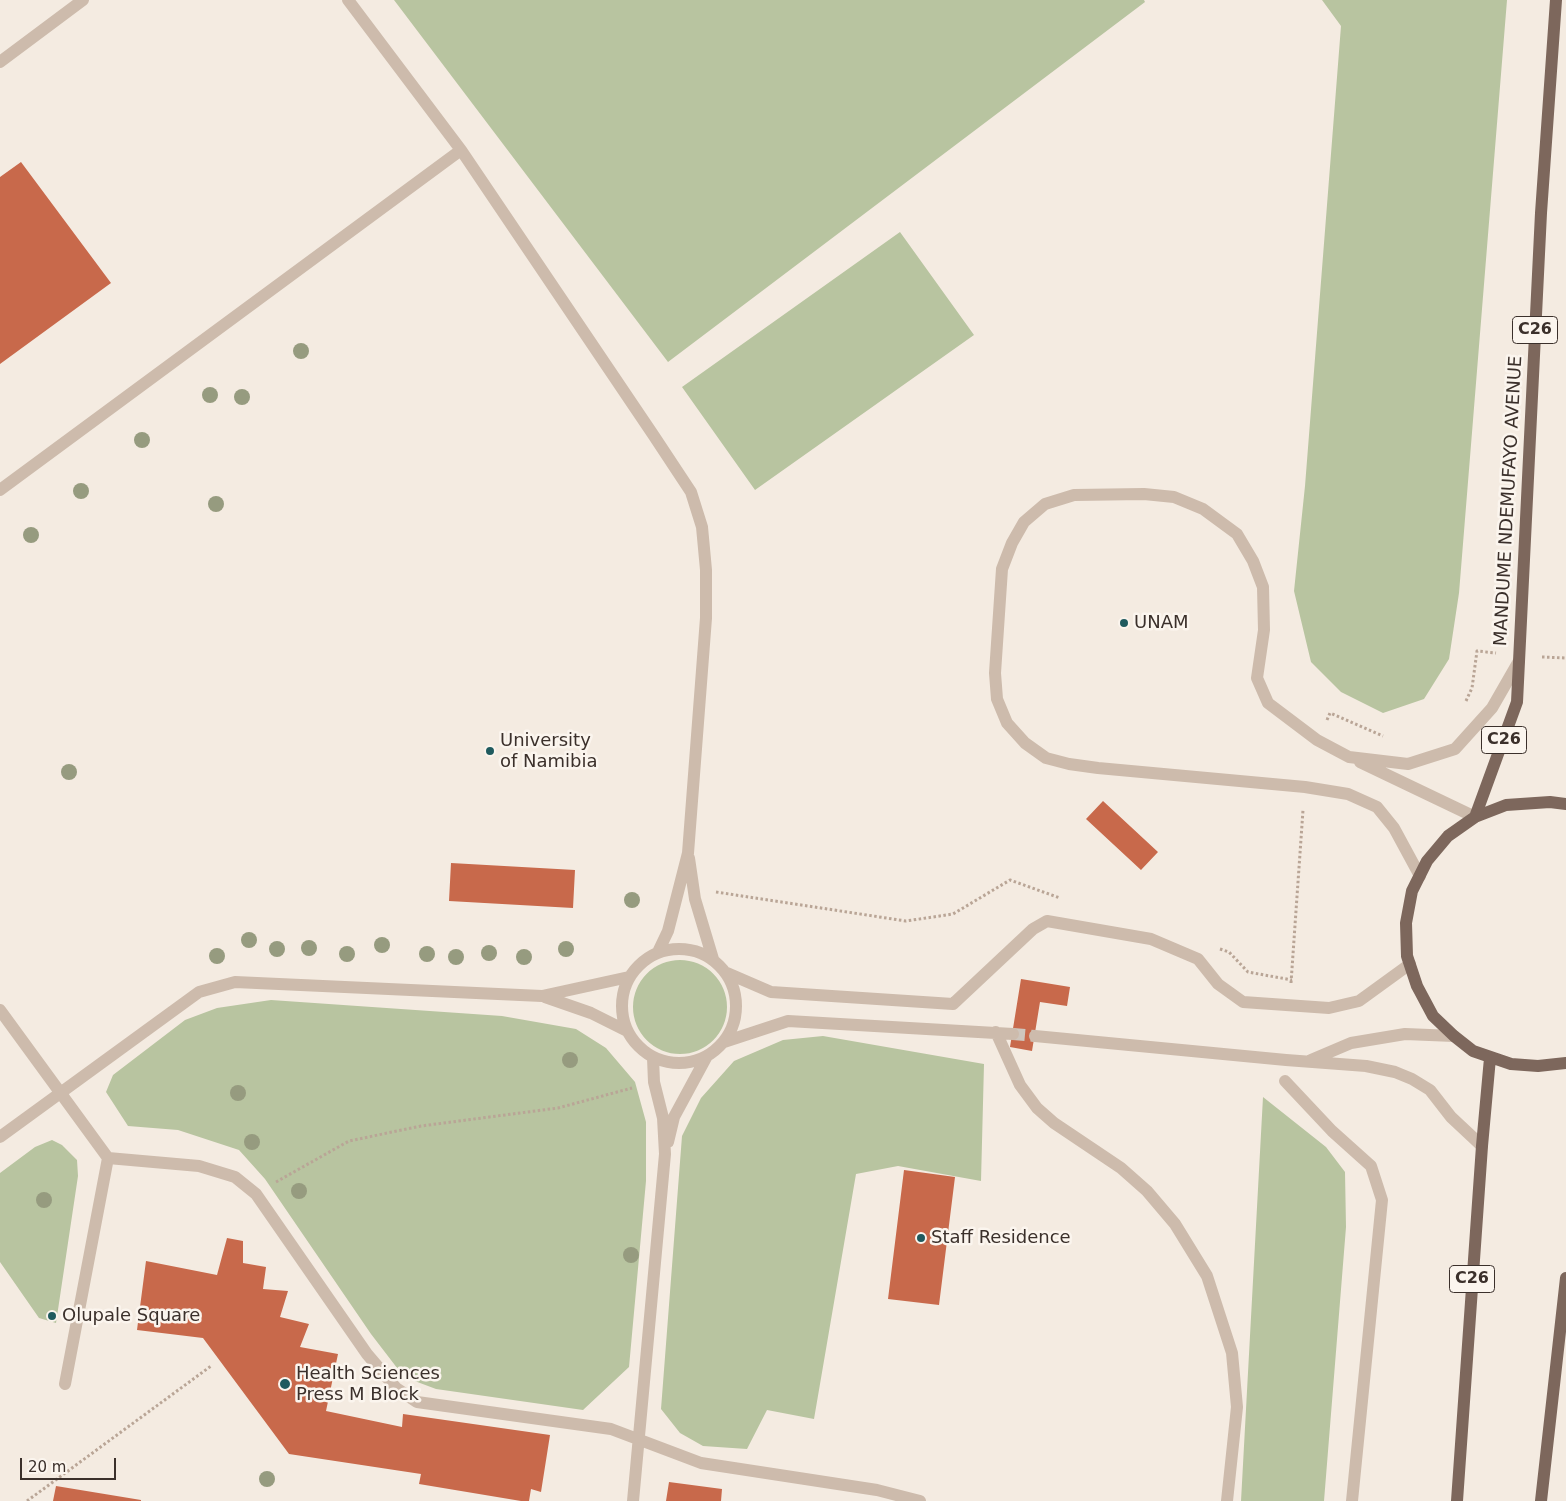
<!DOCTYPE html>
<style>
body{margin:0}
#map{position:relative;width:1566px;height:1501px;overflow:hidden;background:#f4ebe1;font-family:"DejaVu Sans",sans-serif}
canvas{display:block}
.scale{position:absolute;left:20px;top:1458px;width:96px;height:22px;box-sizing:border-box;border:2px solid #3b302b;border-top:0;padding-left:6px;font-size:15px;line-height:18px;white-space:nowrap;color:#3b302b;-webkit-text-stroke:4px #fbf5ee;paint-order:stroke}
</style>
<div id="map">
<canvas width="1566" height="1501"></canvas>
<div class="scale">20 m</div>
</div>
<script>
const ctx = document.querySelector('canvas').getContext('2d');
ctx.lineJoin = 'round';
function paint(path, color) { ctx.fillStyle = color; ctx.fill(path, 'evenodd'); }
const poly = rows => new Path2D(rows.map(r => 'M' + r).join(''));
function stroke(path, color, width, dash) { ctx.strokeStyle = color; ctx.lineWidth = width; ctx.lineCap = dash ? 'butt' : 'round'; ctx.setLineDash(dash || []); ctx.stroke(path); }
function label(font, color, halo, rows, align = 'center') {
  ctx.font = font + ' "DejaVu Sans",sans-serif'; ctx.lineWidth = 5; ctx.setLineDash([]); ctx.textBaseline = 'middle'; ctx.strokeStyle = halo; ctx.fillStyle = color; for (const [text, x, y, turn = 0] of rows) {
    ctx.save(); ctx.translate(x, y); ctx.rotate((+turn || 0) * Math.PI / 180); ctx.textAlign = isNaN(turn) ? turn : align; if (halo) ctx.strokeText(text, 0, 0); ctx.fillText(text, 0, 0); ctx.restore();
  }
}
paint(poly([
 [394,0,1144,0,1145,2,668,362],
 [1322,0,1507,0,1459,593,1449,659,1424,699,1383,713,1341,692,1311,662,1294,591,1305,486,1341,26],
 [900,232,974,335,755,490,682,387],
 '633 1007a47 47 0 1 1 94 0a47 47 0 1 1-94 0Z',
 [271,1000,502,1016,576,1029,606,1048,635,1082,646,1122,646,1181,629,1367,583,1410,436,1389,404,1377,371,1334,265,1179,239,1150,178,1130,128,1126,106,1092,113,1075,185,1020,217,1008],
 [823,1036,984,1064,981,1181,898,1166,856,1174,814,1419,767,1410,747,1449,703,1446,680,1433,661,1409,682,1136,701,1098,734,1061,783,1040],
 [1263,1097,1326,1147,1345,1172,1346,1227,1324,1501,1241,1501],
 [52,1140,62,1145,77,1160,78,1176,56,1323,39,1318,0,1262,0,1173,35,1147]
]), '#b8c4a0');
paint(poly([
 [21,162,111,283,0,364,0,177],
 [1103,801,1158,852,1141,870,1086,819],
 [451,863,575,870,573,908,449,901],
 [1021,979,1070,987,1067,1006,1040,1002,1032,1051,1010,1047],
 [904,1170,955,1177,939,1305,888,1299],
 [227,1238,243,1241,243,1263,266,1267,263,1289,288,1291,280,1317,309,1324,300,1347,338,1354,326,1411,402,1427,403,1414,550,1435,541,1492,531,1489,529,1501,521,1501,419,1484,421,1474,289,1454,203,1338,137,1330,146,1261,217,1275],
 [669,1482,722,1489,721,1501,666,1501],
 [56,1486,141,1500,141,1501,53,1501]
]), '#c8694b');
stroke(poly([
 [1013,1034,1035,1036]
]), '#cfc6bd', 12, [12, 6]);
stroke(poly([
 [1542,657,1566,658],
 [1466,701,1472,688,1477,651,1496,653],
 [1327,720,1330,713,1383,736],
 [716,892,906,921,953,914,1010,880,1060,898],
 [1220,949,1229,952,1248,972,1292,980],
 [1291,983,1303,810],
 [276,1182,349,1141,421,1126,558,1108,632,1088],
 [27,1501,211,1366]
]), '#b9a596', 3, [2.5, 2.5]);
stroke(poly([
 [348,0,461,150,654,436,691,492,702,527,706,570,706,618,688,853,668,931,658,952],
 [0,62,83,0],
 [0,490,461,150],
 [1360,762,1475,817],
 [689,858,695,899,713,959],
 [1420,876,1394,828,1377,807,1348,794,1305,787,1098,768,1069,764,1046,758,1025,743,1007,723,997,699,995,673,1002,569,1012,543,1024,522,1045,504,1074,495,1144,494,1174,497,1203,509,1237,534,1253,561,1263,587,1264,630,1257,678,1268,703,1317,740,1349,757,1408,764,1455,749,1492,708,1519,661],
 '622 1006a57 57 0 1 1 114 0a57 57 0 1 1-114 0Z',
 [727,973,771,992,953,1004,1033,929,1047,921,1151,939,1198,959,1218,984,1243,1002,1329,1008,1359,1001,1410,964],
 [545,997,591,1013,627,1031],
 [0,1010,108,1158],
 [996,1032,1020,1085,1037,1108,1054,1123,1121,1168,1147,1191,1175,1224,1207,1276,1232,1353,1237,1407,1227,1501],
 [1035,1036,1286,1060,1366,1066,1395,1072,1412,1079,1430,1090,1451,1117,1482,1146],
 [724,1042,788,1021,1013,1034],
 [1311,1060,1351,1043,1405,1034,1454,1036],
 [1285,1081,1332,1131,1371,1166,1382,1200,1352,1501],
 [0,1137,199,992,235,982,542,996,629,977],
 [668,1142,674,1117,707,1056],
 [65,1384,108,1158,199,1166,235,1177,256,1194,367,1354,396,1388,417,1402,611,1429,701,1463,877,1490,920,1501],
 [633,1501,665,1154,663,1118,654,1082,653,1058]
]), '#cdbbac', 12);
stroke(poly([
 [1566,804,1550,802,1506,805,1475,817,1448,836,1427,861,1412,891,1406,923,1407,956,1417,986,1433,1016,1454,1036,1473,1051,1511,1064,1538,1066,1566,1063],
 [1475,817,1517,702,1541,213,1556,0],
 [1457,1501,1482,1146,1490,1058],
 [1541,1501,1566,1278]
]), '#7d675c', 12);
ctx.fillStyle = '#969b7f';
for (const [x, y] of [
 [301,351],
 [210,395],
 [242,397],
 [142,440],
 [81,491],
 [216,504],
 [31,535],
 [69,772],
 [632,900],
 [249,940],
 [382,945],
 [309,948],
 [277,949],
 [566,949],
 [489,953],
 [347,954],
 [427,954],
 [217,956],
 [456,957],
 [524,957],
 [570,1060],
 [238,1093],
 [252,1142],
 [299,1191],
 [44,1200],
 [631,1255],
 [267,1479]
]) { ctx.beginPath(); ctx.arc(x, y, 8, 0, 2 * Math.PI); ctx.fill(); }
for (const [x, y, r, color] of [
 [1124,623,5,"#1f5a5e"],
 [490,751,5,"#1f5a5e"],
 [921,1238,5,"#1f5a5e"],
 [52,1316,5,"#1f5a5e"],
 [285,1384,6,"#1f5a5e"]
]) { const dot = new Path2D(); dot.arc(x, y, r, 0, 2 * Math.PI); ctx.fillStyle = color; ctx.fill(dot); stroke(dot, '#fbf5ee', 2); }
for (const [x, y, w] of [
 [1535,330,45],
 [1504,740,45],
 [1472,1279,45]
]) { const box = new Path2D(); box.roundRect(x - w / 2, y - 13.5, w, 27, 4); ctx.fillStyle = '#fbf5ee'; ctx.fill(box); stroke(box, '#3b302b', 1); }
label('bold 16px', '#3b302b', null, [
 ["C26",1535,330],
 ["C26",1504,740],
 ["C26",1472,1279]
]);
label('18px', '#3b302b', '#fbf5ee', [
 ["MANDUME NDEMUFAYO AVENUE",1509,501,-87]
]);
label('18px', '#3b302b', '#fbf5ee', [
 ["UNAM",1134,623],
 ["University",500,741],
 ["of Namibia",500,762],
 ["Staff Residence",931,1238],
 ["Olupale Square",62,1316],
 ["Health Sciences",296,1374],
 ["Press M Block",296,1395]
], 'left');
</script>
